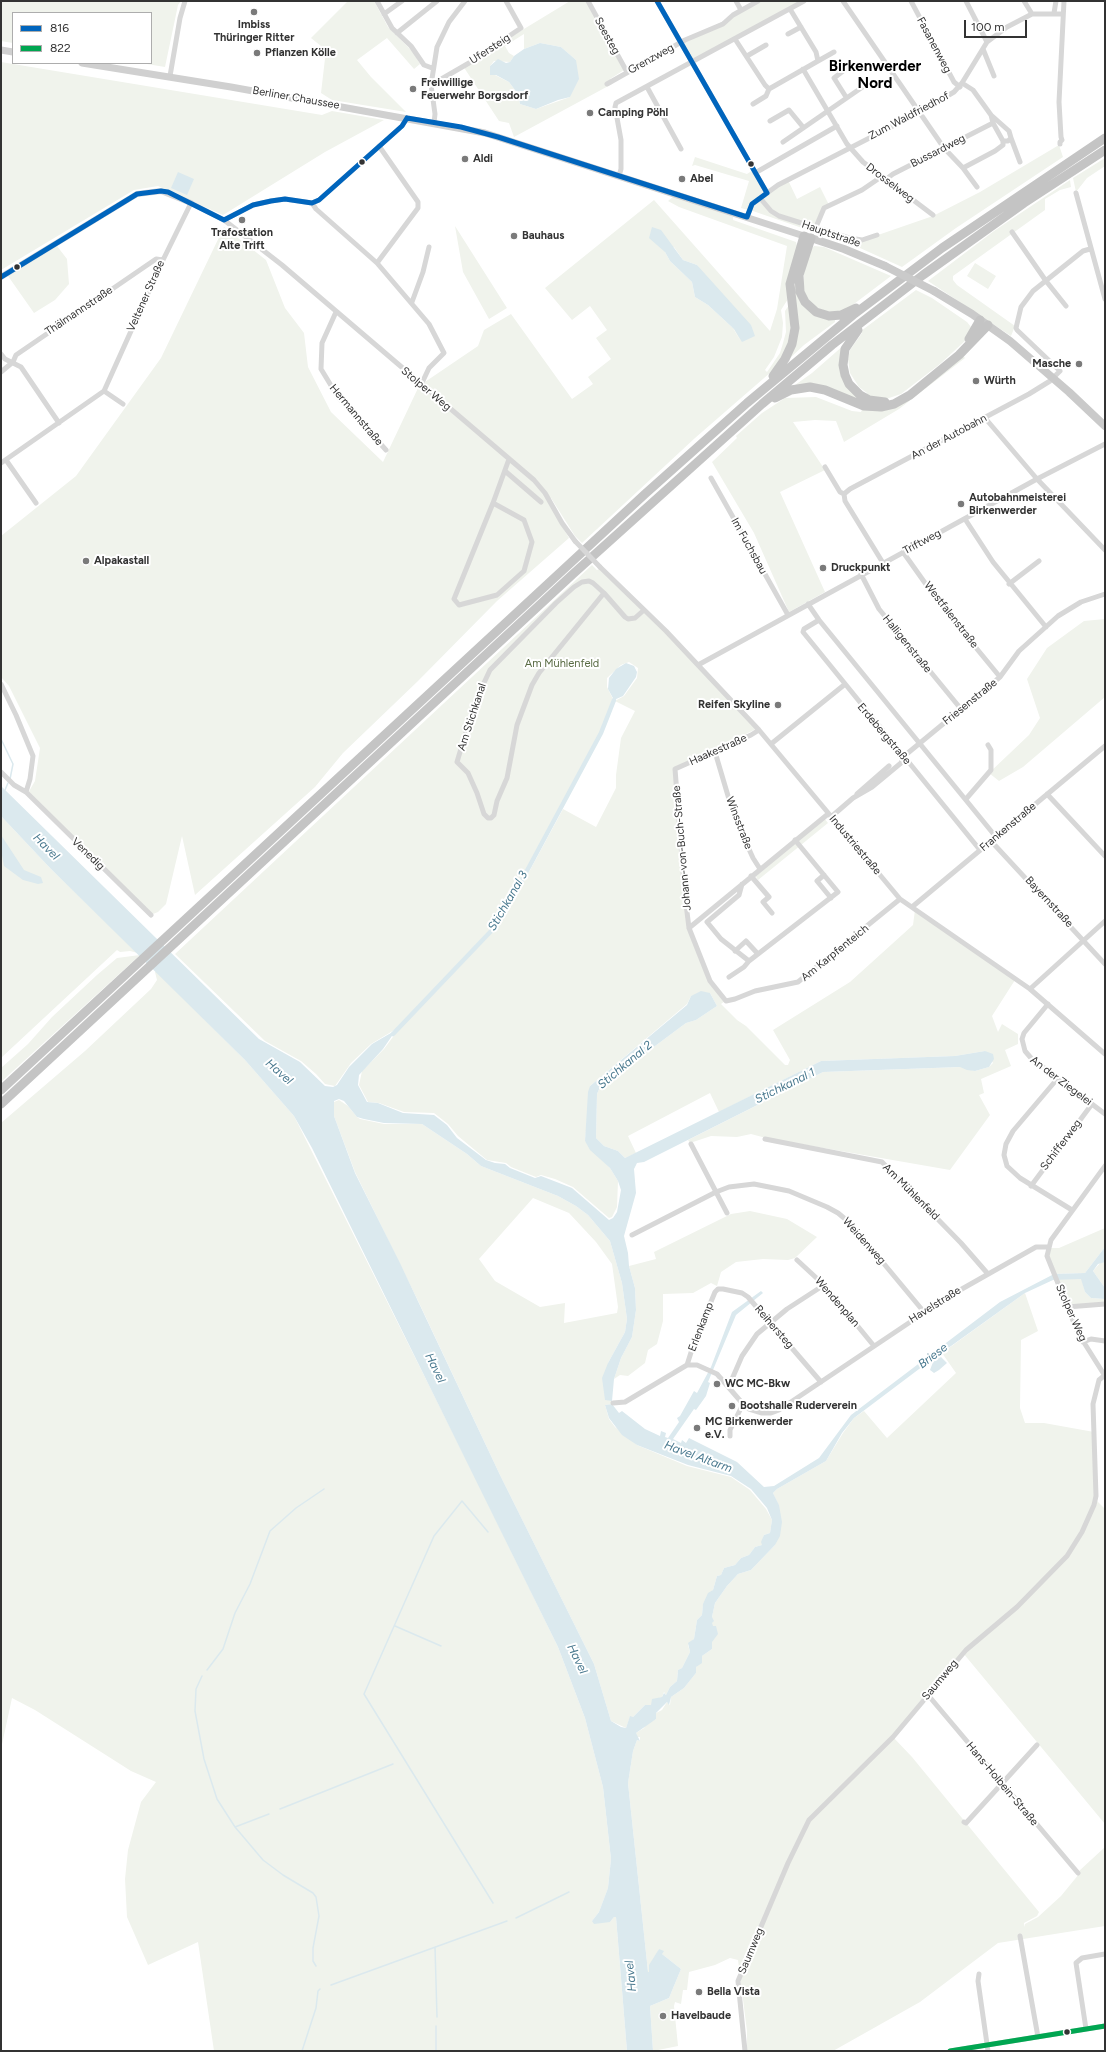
<!DOCTYPE html>
<meta charset="utf-8">
<style>
body{margin:0}
#map{position:relative;width:1106px;height:2052px;overflow:hidden;background:#fff;font-family:Figtree,sans-serif}
canvas{display:block}
.frame{position:absolute;inset:0;border:2px solid #333;pointer-events:none}
.legend{position:absolute;left:12px;top:12px;width:140px;height:52px;box-sizing:border-box;background:#fff;border:1px solid #adadad;margin:0;padding:5px 7px;list-style:none;font-size:12px;color:#333}
.legend li{display:flex;align-items:center;gap:8px;height:20px}
.legend b{width:20px;border:1px solid #adadad}
.scale{position:absolute;left:964px;top:20px;width:63px;height:18px;box-sizing:border-box;border:2px solid #333;border-top:0;padding-left:5px;font-size:12px;line-height:14px;white-space:nowrap;color:#333;-webkit-text-stroke:3px #fff;paint-order:stroke}
</style>
<div id="map">
<canvas width="1106" height="2052"></canvas>
<div class="frame"></div>
<ul class="legend">
<li><b style="height:5px;background:#0065bd"></b>816</li>
<li><b style="height:5px;background:#00a651"></b>822</li>
</ul>
<div class="scale">100 m</div>
</div>
<script>
const ctx = document.querySelector('canvas').getContext('2d');
ctx.lineJoin = 'round';
function paint(path, color) { ctx.fillStyle = color; ctx.fill(path, 'evenodd'); }
const poly = rows => new Path2D(rows.map(r => 'M' + r).join(''));
function stroke(path, color, width, dash) { ctx.strokeStyle = color; ctx.lineWidth = width; ctx.lineCap = dash ? 'butt' : 'round'; ctx.setLineDash(dash || []); ctx.stroke(path); }
function label(font, color, halo, rows, align = 'center') {
  ctx.font = font + ' Figtree,sans-serif'; ctx.lineWidth = 4; ctx.setLineDash([]); ctx.textBaseline = 'middle'; ctx.strokeStyle = halo; ctx.fillStyle = color; for (const [text, x, y, turn = 0] of rows) {
    ctx.save(); ctx.translate(x, y); ctx.rotate((+turn || 0) * Math.PI / 180); ctx.textAlign = isNaN(turn) ? turn : align; if (halo) ctx.strokeText(text, 0, 0); ctx.fillText(text, 0, 0); ctx.restore();
  }
}
paint(poly([
 [1,1,181,1,178,5,165,67,141,63,151,63,151,13,13,13,13,43,1,41],
 [348,1,374,1,388,27,413,52,420,64,414,69,387,38,357,60,371,77,406,112,332,100,321,93,326,50,311,38],
 [570,1,586,1,624,70,610,79,612,84,514,137,509,123,499,121,463,66],
 [524,34,524,49,540,43,561,47,576,60,570,97,536,109,520,104,518,94,509,82,495,75,490,75,490,66,494,61,510,62,514,56,509,53,505,46],
 [760,1,801,1,692,61,681,44],
 [1,62,322,115,332,111,384,120,325,152,223,215,158,186,134,190,1,270],
 [1059,145,1063,157,956,228,902,267,860,248,750,210,759,199,771,212,853,240,878,235,933,216,980,192],
 [695,157,747,174,753,170,766,192,748,210,741,208,749,181,695,165,692,166],
 [1105,158,1105,166,1087,178,1076,192,1073,178],
 [788,180,797,199,820,187,829,205,825,207,816,227,779,215,760,199],
 [1070,180,1071,187,1060,190,1045,199,1045,210,953,276,953,280,957,285,1015,326,1011,336,928,281,994,231],
 [674,196,681,197,733,217,733,220,796,242,797,246,788,299,781,310,783,323,782,337,774,357,765,370,767,372,780,353,783,343,786,332,785,311,789,305,791,324,787,349,771,372,695,438,582,543,575,536,551,498,547,500,569,538,497,601,418,681,343,753,315,787,195,895,182,836,166,904,158,912,153,914,28,793,35,781,40,748,9,686,1,677,1,536,76,476,161,358,224,227,266,260,285,308,304,333,308,367,331,412,383,462,419,386,478,346,484,330,511,314,572,399,593,384,588,377,611,359,596,338,607,330,590,306,572,320,545,288,654,200,770,331,777,309,787,246,679,207,668,201],
 [674,247,683,260,697,265,741,342,734,329,708,305,695,297,692,282,670,261,665,252],
 [455,226,507,308,489,319,463,272],
 [57,246,67,259,69,284,55,300,34,313,8,276],
 [814,246,824,247,891,276,846,310,829,313,812,305,804,293,804,273,811,250],
 [975,263,996,276,988,289,967,276],
 [795,279,798,296,835,319,835,322,804,345,788,360],
 [916,290,932,298,967,322,971,327,966,340,940,364,901,394,886,399,866,395,867,393,859,387,850,373,848,359,850,350,862,333,861,331],
 [844,345,841,370,872,404,795,385,812,373],
 [963,356,965,358,899,409,844,442,836,421,815,420,793,422,825,470,780,492,825,592,789,612,754,533,712,462,737,438,736,436,762,413,785,398,816,397,852,411,861,412,862,409,882,409],
 [592,565,597,570,599,569,655,622,756,729,674,770,688,929,702,964,725,1001,721,1004,737,1020,746,1026,785,1065,788,1065,790,1060,773,1030,850,982,913,925,915,910,1015,980,992,1016,998,1032,1002,1024,1018,1034,1018,1044,1005,1050,1011,1066,981,1079,984,1093,979,1095,990,1115,950,1170,766,1138,751,1134,737,1137,711,1136,690,1143,688,1140,823,1072,961,1067,975,1071,989,1067,993,1063,985,1051,955,1056,821,1061,719,1112,710,1093,628,1136,636,1153,625,1158,618,1151,604,1146,596,1138,597,1094,600,1087,686,1023,696,1020,717,1006,710,993,691,996,687,1004,590,1086,585,1141,610,1168,618,1181,617,1207,612,1217,609,1218,573,1187,555,1179,541,1175,536,1177,511,1167,506,1163,487,1160,458,1136,448,1124,434,1113,404,1112,379,1103,368,1102,359,1085,362,1071,384,1049,398,1030,495,929,509,909,563,809,596,827,616,788,616,775,621,738,635,711,615,701,624,696,637,678,638,668,629,662,621,665,607,678,607,687,613,699,600,732,506,907,493,927,396,1029,371,1044,351,1063,335,1086,325,1084,316,1074,301,1061,265,1041,175,954],
 [1105,619,1105,697,1023,767,999,781,989,773,1029,735,1040,718,1027,679,1047,648,1084,621],
 [1,816,50,868,138,953,130,951,120,952,117,950,1,1058],
 [824,818,828,823,758,880,755,875],
 [140,955,1,1082,1,1068,28,1044,52,1017,97,975,117,958],
 [156,971,245,1060,294,1116,472,1471,558,1647,585,1718,603,1787,611,1859,608,1888,599,1912,592,1921,610,1922,614,1917,616,1917,627,2051,214,2051,198,1942,148,1965,127,1917,125,1879,128,1850,141,1802,156,1782,131,1771,35,1710,12,1698,1,1749,1,1123,85,1051,151,989,157,980,155,972],
 [339,1100,348,1106,357,1117,360,1119,384,1124,422,1124,467,1154,481,1166,558,1196,576,1206,588,1215,610,1241,622,1283,627,1319,625,1332,608,1363,612,1404,605,1405,609,1419,615,1427,637,1445,687,1466,731,1477,750,1490,766,1509,772,1520,770,1533,764,1535,762,1545,755,1547,749,1555,741,1558,735,1565,724,1568,721,1575,717,1576,713,1590,703,1605,702,1615,697,1620,694,1639,688,1645,690,1652,682,1668,678,1670,677,1681,670,1687,666,1695,664,1692,662,1697,656,1699,651,1705,645,1705,633,1717,630,1717,626,1728,611,1721,594,1664,500,1475,421,1307,355,1172,334,1116,334,1102],
 [533,1198,569,1213,596,1242,612,1264,618,1307,617,1313,564,1323,565,1303,540,1307,495,1281,479,1259],
 [750,1211,787,1219,817,1237,795,1258,788,1260,763,1259,736,1262,721,1272,717,1286,711,1283,693,1293,663,1294,663,1321,657,1344,648,1350,645,1363,628,1376,620,1375,614,1379,621,1358,632,1337,636,1310,635,1288,629,1266,656,1259,654,1252,731,1214],
 [1105,1228,1105,1247,1085,1273,1054,1274,1048,1259,1049,1248,1059,1248],
 [1101,1262,1105,1262,1105,1288,1093,1271],
 [1056,1279,1082,1279,1085,1292,1091,1298,1105,1299,1105,1302,1068,1306],
 [1025,1293,1038,1331,1021,1340,1020,1408,1025,1423,1044,1423,1094,1432,1097,1501,1105,1509,1105,1824,963,1653,893,1737,912,1757,1039,1912,1037,1916,1024,1923,1024,1927,1025,1924,1038,1917,1061,1896,1079,1874,1079,1871,1105,1847,1105,1926,998,1943,920,2002,833,2051,747,2051,747,2031,738,1960,730,1958,715,1965,689,1972,687,1990,683,1990,681,2004,675,2002,674,2006,678,2046,653,2051,650,2006,669,1998,681,1969,662,1954,659,1949,650,1972,648,1972,628,1783,633,1751,637,1740,640,1741,640,1737,637,1737,636,1733,644,1728,646,1724,656,1719,656,1713,662,1710,667,1702,670,1705,671,1697,684,1688,696,1673,696,1667,702,1656,712,1649,712,1617,715,1603,727,1586,738,1574,751,1570,775,1545,779,1506,773,1493,777,1489,826,1461,843,1433,854,1418,864,1411,887,1438,956,1373,942,1353]
]), '#f0f3ec');
paint(poly([
 [540,43,561,47,576,60,579,79,570,97,558,100,536,109,520,104,518,94,509,82,496,75,490,75,490,66,498,59,506,63,510,62,514,56,524,49],
 [178,172,194,179,187,195,171,188],
 [652,227,661,230,683,260,697,265,751,325,755,336,742,342,734,329,708,305,695,297,692,282,670,261,665,252,649,238],
 [626,663,634,666,637,672,636,677,623,696,614,700,608,689,609,678,616,669],
 [1,786,259,1039,300,1062,325,1086,333,1087,337,1085,349,1067,372,1044,396,1030,383,1049,359,1075,358,1085,367,1102,378,1103,403,1113,434,1115,447,1125,457,1138,486,1160,495,1163,505,1164,510,1168,535,1178,541,1176,572,1188,609,1220,613,1218,617,1212,621,1190,618,1181,610,1168,590,1150,585,1141,588,1092,590,1086,687,1005,691,996,701,991,710,993,717,1006,696,1020,686,1023,600,1087,597,1094,596,1138,604,1146,618,1151,625,1158,821,1061,955,1056,985,1051,993,1054,994,1059,989,1067,975,1071,967,1070,960,1067,823,1072,644,1162,637,1163,634,1169,636,1193,624,1236,628,1253,629,1266,635,1288,636,1310,632,1337,621,1358,614,1379,612,1401,605,1400,602,1378,608,1363,625,1332,627,1319,622,1283,610,1241,588,1215,576,1206,558,1196,481,1166,467,1154,422,1124,384,1123,364,1119,357,1117,344,1101,339,1099,334,1101,334,1116,355,1173,400,1263,500,1475,594,1664,611,1721,621,1727,626,1728,630,1716,633,1717,645,1705,651,1705,652,1699,662,1697,664,1693,666,1695,670,1687,677,1681,678,1670,682,1668,690,1652,688,1643,694,1639,697,1620,702,1615,703,1604,708,1593,713,1590,717,1576,721,1575,724,1568,735,1565,741,1558,749,1555,755,1547,762,1545,761,1542,764,1535,770,1533,772,1520,767,1508,751,1489,731,1476,688,1465,637,1445,622,1435,609,1418,605,1405,612,1404,619,1413,622,1411,645,1429,660,1436,661,1431,666,1433,665,1437,668,1438,679,1422,677,1418,680,1416,694,1391,697,1393,711,1367,732,1312,761,1291,763,1293,736,1315,708,1382,710,1383,706,1396,696,1410,694,1409,673,1439,681,1443,682,1440,686,1443,689,1438,737,1462,764,1487,774,1486,819,1458,851,1415,1000,1302,1054,1274,1085,1273,1105,1247,1105,1262,1098,1264,1093,1271,1105,1288,1105,1299,1091,1298,1085,1292,1081,1279,1053,1280,1025,1293,933,1359,934,1360,941,1357,947,1363,939,1370,934,1373,930,1370,933,1362,931,1360,854,1418,842,1433,826,1461,777,1489,773,1493,779,1505,782,1522,780,1536,775,1545,751,1570,738,1574,727,1586,715,1603,712,1617,714,1621,712,1623,713,1626,716,1626,718,1634,712,1642,712,1649,702,1656,702,1663,696,1667,696,1673,684,1688,671,1697,669,1705,667,1702,656,1713,656,1719,636,1733,640,1741,637,1740,633,1751,628,1783,648,1972,649,1972,649,1965,659,1949,664,1951,662,1954,681,1969,669,1998,650,2006,653,2051,627,2051,616,1917,614,1917,610,1922,594,1924,592,1921,599,1912,608,1888,611,1859,603,1787,585,1718,558,1647,312,1148,294,1116,245,1060,50,868,1,816],
 [1,835,24,870,41,877,43,883,38,884,23,880,4,866,1,850]
]), '#dbe9ee');
stroke(poly([
 [1,739,13,764,10,779],
 [5,790,8,783],
 [488,1532,462,1501,434,1536,364,1694,493,1903],
 [395,1626,441,1646],
 [207,1670,223,1649,235,1613,250,1584,270,1531,296,1508,324,1489],
 [202,1676,196,1689,195,1711,204,1759,217,1799,235,1827,263,1860,283,1875,313,1893,316,1897,319,1916,313,1948,313,1961,316,1966],
 [280,1809,393,1764],
 [235,1827,269,1814],
 [516,1918,569,1892],
 [435,1947,437,2017],
 [331,1985,507,1921],
 [436,2026,436,2051],
 [302,2051,316,2008,318,1991,320,1989]
]), '#dbe9ee', 1.5);
stroke(poly([
 [393,1034,494,928,507,908,601,733,614,700]
]), '#dbe9ee', 4.5);
stroke(poly([
 [377,1,392,28,411,46,424,65,432,68],
 [588,1,627,72],
 [657,1,767,193],
 [736,1,741,10],
 [843,1,944,148,963,168,977,187],
 [911,1,954,82,960,87],
 [966,1,987,42],
 [1024,1,1032,14],
 [1054,13,1056,1],
 [384,14,402,1],
 [397,33,437,1],
 [788,34,801,27],
 [735,39,765,85,769,89,818,61,816,52,790,9],
 [983,49,994,76],
 [747,56,766,45],
 [818,61,834,52],
 [803,69,847,144,863,162,933,215],
 [170,76,180,18,185,1],
 [962,83,973,90,991,115,993,123,1003,141,1008,141,1011,138,1009,131,991,115],
 [607,84,685,40,723,24,733,15,758,1],
 [431,85,469,63,521,28,506,1],
 [647,87,681,149],
 [846,97,834,78,847,68],
 [753,104,766,96,769,89],
 [770,121,789,110,803,127],
 [434,123,435,114,431,85,437,47,449,22,465,1],
 [1011,138,1020,162],
 [783,142,864,86],
 [1060,144,1060,142,1062,140,1061,137,1059,102,1064,1],
 [963,168,995,151,1003,145,1003,141],
 [755,173,837,126],
 [619,176,621,169,621,140,615,107,616,103,804,1],
 [885,180,893,174,993,123],
 [1076,193,1105,299],
 [760,198,771,211,779,216,849,238,862,240,877,235],
 [312,203,316,209,377,263,429,324,444,353,429,368,421,385],
 [747,217,752,204,778,185,920,112,954,92,962,83,987,42,1007,27,1032,14,1063,14],
 [224,220,253,205,271,201,285,199,312,203,319,200,402,126,407,118],
 [816,227,824,208,862,190,881,177],
 [1012,232,1046,281,1066,306],
 [377,263,418,208,418,202,379,146],
 [412,302,423,272,429,247],
 [336,312,322,343,321,369,338,397,386,450],
 [1,354,5,359,21,367,59,423],
 [1,372,13,362,16,355,156,259,163,260],
 [104,391,123,404],
 [985,418,1037,479,1105,550],
 [6,460,36,503],
 [1,463,104,391,163,260,191,203,224,220,282,265,534,480,545,493,562,523,575,541],
 [825,467,840,492,844,494,845,501,883,563],
 [505,471,541,502],
 [711,478,788,615],
 [844,494,850,489,1029,394,1050,381,1060,371,1017,330,1016,328,1021,307,1033,291,1083,251,1090,249],
 [493,503,454,599,459,605,497,595,524,571,532,542,524,520,493,503,509,459],
 [965,519,993,562,1046,627],
 [903,552,940,604,1000,677],
 [600,567,666,631,759,730,900,899,1030,989,1105,1054],
 [861,574,879,609,961,709],
 [1009,584,1039,561],
 [604,593,539,673,532,685,517,725,507,778,497,801,494,815,491,818,488,818,484,814,477,793,468,773,457,762,475,702,490,670,556,603,574,587,582,582,589,581,593,583,604,593,625,617,628,619,635,618,644,610],
 [808,604,819,620,996,837],
 [819,620,804,629,803,632,980,850],
 [698,665,1037,479,1105,444],
 [1,684,16,715,33,756,30,779,26,792],
 [759,730,751,735,675,769,685,896,689,928,710,981,726,1001,735,999,755,991,798,982,900,899],
 [771,744,844,685],
 [715,752,734,816,753,858,760,869],
 [1,772,14,785,26,792,151,915],
 [857,794,889,766],
 [1047,794,1105,856],
 [966,799,991,770,991,750,988,745],
 [831,817,853,798,872,787,901,763,903,757,1000,677,1019,651,1058,616,1081,602,1105,594],
 [991,841,1105,964],
 [824,875,817,881,831,898],
 [751,876,769,897,763,902,772,913],
 [742,884,739,895,707,922,721,939,749,961,838,892,795,840],
 [912,907,1105,746],
 [689,928,828,814],
 [735,951,746,941,758,954],
 [729,977,744,967,749,961],
 [1030,989,1105,921],
 [1048,1004,1024,1033,1022,1039,1025,1051,1031,1058,1105,1114],
 [1058,1078,1013,1131,1006,1144,1004,1155,1007,1166,1020,1178,1072,1210],
 [765,1139,882,1162,961,1243,988,1274],
 [691,1144,727,1213],
 [1105,1166,1051,1240,1047,1256,1078,1333,1105,1376],
 [1031,1186,1092,1104],
 [632,1235,716,1192,729,1187,754,1184,789,1191,827,1207,838,1213,850,1223,924,1312],
 [797,1260,824,1285,874,1346],
 [1067,1307,1105,1304],
 [1083,1342,1091,1339,1105,1341],
 [687,1365,694,1343,715,1292,718,1289,723,1289,742,1293,748,1297,821,1382],
 [729,1386,742,1356,757,1334,787,1309,824,1285],
 [613,1403,625,1402,687,1365,697,1365,717,1374,743,1404,749,1409,762,1413,771,1413,779,1410,946,1298,1036,1247,1048,1247],
 [730,1436,730,1430,743,1404],
 [928,1695,1078,1873],
 [964,1822,966,1823,1037,1745],
 [1020,1936,1038,2037],
 [979,1974,978,1981,988,2051],
 [1086,2029,1076,1963,1082,1958,1105,1954],
 [745,2051,738,1981,788,1863,809,1820,893,1737,966,1650,1017,1607,1067,1556,1082,1532,1094,1505,1096,1496,1093,1404,1099,1380,1105,1375],
 [950,2051,1105,2026]
]), '#d7d7d7', 5);
stroke(poly([
 [1,277,137,194,161,191,191,203]
]), '#d7d7d7', 6);
stroke(poly([
 [1,50,13,52],
 [82,63,231,87,485,133,804,236]
]), '#d0d0d0', 7);
stroke(poly([
 [805,236,844,249,885,266],
 [934,291,972,314,1010,341,1069,392,1105,426]
]), '#cacaca', 8);
stroke(poly([
 [811,238,799,275,800,292,805,302,816,312,829,316,841,315,856,308],
 [858,330,845,349,843,365,845,375,849,384,860,395,869,400,885,402],
 [969,339,980,320],
 [773,376,785,359,792,344,795,328,790,284,804,236],
 [775,398,791,390,810,387,825,390,864,406,881,407,894,404,910,395,959,355,988,325],
 [1,1090,645,494,747,403,853,315,942,248,1105,138],
 [1,1104,573,574,762,404,832,345,923,275,1024,203,1105,150]
]), '#c4c4c4', 9);
stroke(poly([
 [575,541,600,567]
]), '#d7d7d7', 5);
stroke(poly([
 [885,266,934,291]
]), '#cacaca', 8);
stroke(poly([
 [657,1,767,193],
 [407,118,461,127,498,137,747,217],
 [747,217,752,204,767,193],
 [224,220,253,205,271,201,285,199,312,203,319,200,402,126,407,118],
 [1,277,137,194,161,191,168,192,224,220]
]), '#0065bd', 5);
stroke(poly([
 [950,2051,1105,2026]
]), '#00a651', 5);
for (const [x, y, r, color] of [
 [254,12,4,"#7a7a7a"],
 [257,53,4,"#7a7a7a"],
 [413,89,4,"#7a7a7a"],
 [590,113,4,"#7a7a7a"],
 [465,159,4,"#7a7a7a"],
 [362,162,3.5,"#333"],
 [751,164,3.5,"#333"],
 [682,179,4,"#7a7a7a"],
 [242,220,4,"#7a7a7a"],
 [514,236,4,"#7a7a7a"],
 [17,267,3.5,"#333"],
 [1079,364,4,"#7a7a7a"],
 [976,381,4,"#7a7a7a"],
 [961,504,4,"#7a7a7a"],
 [86,561,4,"#7a7a7a"],
 [823,568,4,"#7a7a7a"],
 [778,705,4,"#7a7a7a"],
 [717,1384,4,"#7a7a7a"],
 [732,1406,4,"#7a7a7a"],
 [697,1428,4,"#7a7a7a"],
 [699,1992,4,"#7a7a7a"],
 [663,2016,4,"#7a7a7a"],
 [1067,2032,3.5,"#333"]
]) { const dot = new Path2D(); dot.arc(x, y, r, 0, 2 * Math.PI); ctx.fillStyle = color; ctx.fill(dot); stroke(dot, '#fff', 1.5); }
label('bold 11px', '#333', '#fff', [
 ["Imbiss",254,25,"center"],
 ["Thüringer Ritter",254,38,"center"],
 ["Pflanzen Kölle",265,53],
 ["Freiwillige",421,83],
 ["Feuerwehr Borgsdorf",421,96],
 ["Camping Pöhl",598,113],
 ["Aldi",473,159],
 ["Abel",690,179],
 ["Trafostation",242,233,"center"],
 ["Alte Trift",242,246,"center"],
 ["Bauhaus",522,236],
 ["Masche",1071,364,"right"],
 ["Würth",984,381],
 ["Autobahnmeisterei",969,498],
 ["Birkenwerder",969,511],
 ["Alpakastall",94,561],
 ["Druckpunkt",831,568],
 ["Reifen Skyline",770,705,"right"],
 ["WC MC-Bkw",725,1384],
 ["Bootshalle Ruderverein",740,1406],
 ["MC Birkenwerder",705,1422],
 ["e.V.",705,1435],
 ["Bella Vista",707,1992],
 ["Havelbaude",671,2016]
], 'left');
label('11px', '#333', '#fff', [
 ["Seesteg",607,36,61],
 ["Fasanenweg",934,45,62],
 ["Ufersteig",490,49,-33],
 ["Grenzweg",651,59,-29],
 ["Berliner Chaussee",296,98,10],
 ["Zum Waldfriedhof",909,116,-28],
 ["Bussardweg",938,151,-27],
 ["Drosselweg",890,183,37],
 ["Hauptstraße",831,234,19],
 ["Veltener Straße",146,296,-66],
 ["Thälmannstraße",79,311,-34],
 ["Stolper Weg",426,389,40],
 ["Hermannstraße",356,415,50],
 ["An der Autobahn",949,437,-28],
 ["Triftweg",922,542,-28],
 ["Im Fuchsbau",749,546,61],
 ["Westfalenstraße",951,615,52],
 ["Halligenstraße",907,644,51],
 ["Friesenstraße",970,702,-39],
 ["Am Stichkanal",472,717,-72],
 ["Erdebergstraße",884,734,50],
 ["Haakestraße",718,750,-24],
 ["Winsstraße",739,823,69],
 ["Frankenstraße",1008,827,-40],
 ["Industriestraße",855,845,50],
 ["Johann-von-Buch-Straße",682,848,-95],
 ["Venedig",88,854,44],
 ["Bayernstraße",1049,902,47],
 ["Am Karpfenteich",835,953,-39],
 ["An der Ziegelei",1061,1081,37],
 ["Schifferweg",1061,1145,-53],
 ["Am Mühlenfeld",911,1192,45],
 ["Weidenweg",864,1241,48],
 ["Wendenplan",837,1302,49],
 ["Havelstraße",935,1305,-32],
 ["Stolper Weg",1071,1313,66],
 ["Erlenkamp",701,1327,-69],
 ["Reihersteg",774,1327,49],
 ["Saumweg",940,1680,-50],
 ["Hans-Holbein-Straße",1002,1784,50],
 ["Saumweg",751,1951,-67]
]);
label('11px', '#596b44', '#fff', [
 ["Am Mühlenfeld",562,664]
]);
label('italic 12px', '#48788e', '#fff', [
 ["Havel",46,847,45],
 ["Stichkanal 3",508,901,-60],
 ["Stichkanal 2",625,1065,-40],
 ["Havel",279,1072,41],
 ["Stichkanal 1",785,1086,-26],
 ["Briese",933,1356,-37],
 ["Havel",435,1368,64],
 ["Havel Altarm",698,1457,20],
 ["Havel",577,1659,64],
 ["Havel",631,1976,-96]
]);
label('bold 15px', '#000', '#fff', [
 ["Birkenwerder",875,67],
 ["Nord",875,84]
]);
</script>
